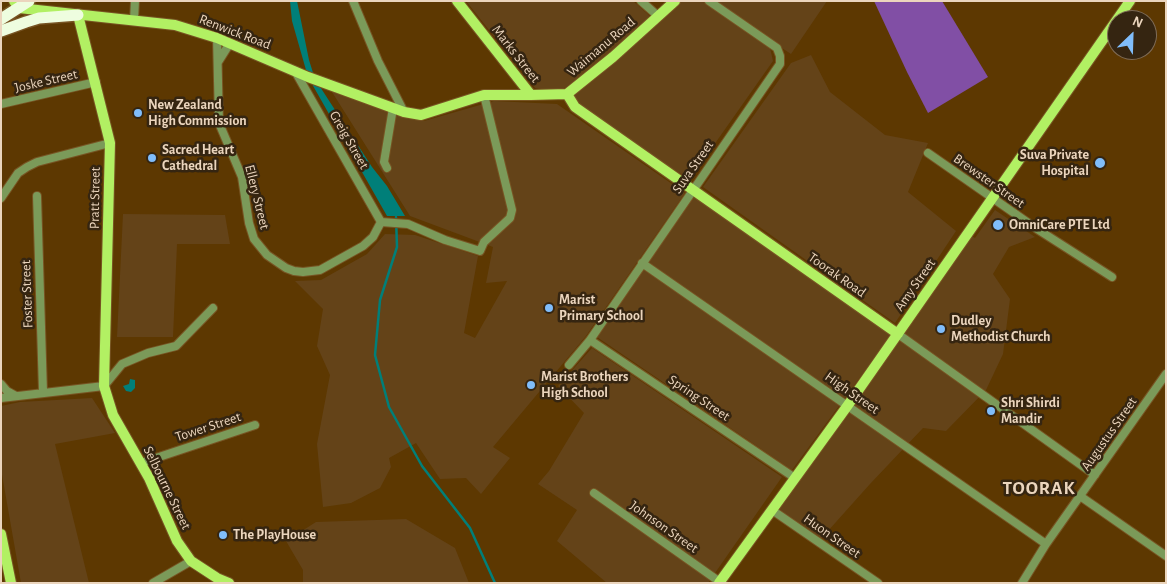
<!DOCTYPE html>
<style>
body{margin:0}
#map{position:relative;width:1167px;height:584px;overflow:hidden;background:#5d3801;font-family:"Alegreya Sans",sans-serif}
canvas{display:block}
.frame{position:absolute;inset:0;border:2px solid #ebd5bd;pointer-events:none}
.north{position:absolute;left:1107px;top:10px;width:50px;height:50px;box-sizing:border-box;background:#352511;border:1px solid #7e6b56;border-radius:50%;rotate:24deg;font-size:14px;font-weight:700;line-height:20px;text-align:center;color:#ebd5bd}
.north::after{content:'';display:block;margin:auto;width:18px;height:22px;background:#80bdfa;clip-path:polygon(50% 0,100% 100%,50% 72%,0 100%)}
</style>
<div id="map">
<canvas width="1167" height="584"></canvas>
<div class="frame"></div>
<div class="north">N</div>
</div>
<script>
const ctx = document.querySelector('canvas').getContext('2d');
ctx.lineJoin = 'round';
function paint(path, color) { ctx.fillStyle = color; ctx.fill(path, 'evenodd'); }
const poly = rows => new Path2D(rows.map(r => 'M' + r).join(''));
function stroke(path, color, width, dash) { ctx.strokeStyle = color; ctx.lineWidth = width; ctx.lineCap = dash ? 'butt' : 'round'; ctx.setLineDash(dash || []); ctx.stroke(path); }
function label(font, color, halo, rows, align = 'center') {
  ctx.font = font + ' "Alegreya Sans",sans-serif'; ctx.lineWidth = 5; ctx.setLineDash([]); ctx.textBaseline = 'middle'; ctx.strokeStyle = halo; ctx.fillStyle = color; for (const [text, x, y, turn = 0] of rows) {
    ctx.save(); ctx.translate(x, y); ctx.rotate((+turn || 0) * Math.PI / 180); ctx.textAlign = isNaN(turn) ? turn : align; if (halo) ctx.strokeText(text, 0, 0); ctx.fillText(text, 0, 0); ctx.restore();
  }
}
paint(poly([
 [466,1,633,1,652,18,616,51,559,92,535,88],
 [679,1,705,1,770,48,773,61,690,179,635,147,584,111,572,93],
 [710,1,827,1,791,54],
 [811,55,830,92,885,135,928,143,908,192,956,231,895,323,703,187,791,63],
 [332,92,402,117,424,121,494,101,557,104,685,193,586,336,493,447,510,458,481,494,466,478,440,479,416,443,389,458,391,467,380,488,351,503,323,507,317,444,330,375,317,346,323,309,295,281,321,280,367,254,385,234,415,235,478,256,464,333,475,338,507,281,486,283,493,247,410,216],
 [691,193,891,335,792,470,594,335],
 [995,210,1035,237,1009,247,993,274,1010,299,1003,354,986,390,946,431,923,428,870,484,819,541,775,509,971,236,975,238],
 [123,214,225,215,230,244,177,244,173,337,117,337],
 [592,348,782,477,708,583,607,583,557,541,577,510,538,484,549,471,584,413,558,386],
 [92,398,115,433,55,444,89,583,21,583,1,469,1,406,20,402],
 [406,519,455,548,469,583,303,583,303,570,286,541,316,522]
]), '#644318');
paint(poly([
 [874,1,942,1,988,77,928,113,907,72]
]), '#814fa5');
paint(poly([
 [290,1,297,1,309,60,315,79,372,167,387,186,405,216,387,216,308,77,292,21],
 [130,379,135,380,135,388,131,392,126,391,123,386,129,384]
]), '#007f79');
stroke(poly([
 [396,217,397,247,380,300,375,355,389,407,422,466,470,528,495,583]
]), '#007f79', 2.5);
const minor = poly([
 [353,1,378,61,404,112],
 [641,1,658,16],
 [134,20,135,1],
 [217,38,219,123,242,177,249,223,254,239,267,255,286,268,294,271,303,272,320,270,363,246,373,237,381,222],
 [218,62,230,43],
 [295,71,381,222],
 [1,104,96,82],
 [928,153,1037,229,1112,277],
 [387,168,384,162,393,108],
 [37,196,43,392],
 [1,198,18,173,27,167,37,162,110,143],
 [381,222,408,224,445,240,480,251,484,242,510,218,512,210,484,95],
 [642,263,1046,544],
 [898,334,1095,475],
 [590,340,795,478],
 [569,365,590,340,780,64,780,56,777,48,709,1],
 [1,384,7,391,16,396],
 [1,398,104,386,122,364,148,353,176,346,213,308],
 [141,463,255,425],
 [594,493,720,582],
 [1080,496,1166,556],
 [772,510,878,583],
 [153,583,191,561],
 [1022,583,1046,544,1166,374]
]);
const major = poly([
 [14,1,19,8,175,25,217,38,308,77,404,112,421,115,484,95,531,95],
 [457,1,531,95,567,94],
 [78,15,110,143,104,386,113,415,149,478,177,541,191,561,217,578,229,583],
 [567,94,575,107,898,334],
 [567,94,613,57,675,1],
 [1,534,11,583],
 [719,583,848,405,1130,1]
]);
const highway = poly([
 [1,19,29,1],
 [1,31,26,22,39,18,78,15]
]);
stroke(minor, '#775423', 10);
stroke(major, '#775423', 12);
stroke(highway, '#775423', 14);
stroke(minor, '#7b9a59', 8);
stroke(major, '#b2f063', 10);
stroke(highway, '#eefddf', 11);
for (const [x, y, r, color] of [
 [138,113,5,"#80bdfa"],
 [152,158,5,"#80bdfa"],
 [1100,163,6,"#80bdfa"],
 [998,225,6,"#80bdfa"],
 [549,308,5,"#80bdfa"],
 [941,329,5,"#80bdfa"],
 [531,385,5,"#80bdfa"],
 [991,411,5,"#80bdfa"],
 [223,535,5,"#80bdfa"]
]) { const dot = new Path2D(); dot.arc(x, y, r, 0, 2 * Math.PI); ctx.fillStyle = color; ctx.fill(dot); stroke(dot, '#352511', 2); }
label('14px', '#ebd5bd', '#352511', [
 ["Renwick Road",235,32,21],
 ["Waimanu Road",601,47,-40],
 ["Marks Street",516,54,52],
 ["Joske Street",46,81,-13],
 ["Greig Street",349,140,60],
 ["Suva Street",693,167,-55],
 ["Brewster Street",989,181,35],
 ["Ellery Street",257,197,76],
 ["Pratt Street",95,198,-89],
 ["Toorak Road",837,275,35],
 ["Amy Street",915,285,-55],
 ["Foster Street",27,294,-92],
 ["High Street",852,393,35],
 ["Spring Street",699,398,34],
 ["Tower Street",208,427,-18],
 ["Augustus Street",1109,434,-55],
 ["Selbourne Street",167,488,64],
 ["Johnson Street",664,527,35],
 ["Huon Street",832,536,35]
]);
label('bold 14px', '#ebd5bd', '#352511', [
 ["New Zealand",148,105],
 ["High Commission",148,121],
 ["Sacred Heart",162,150],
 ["Cathedral",162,166],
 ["Suva Private",1089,155,"right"],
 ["Hospital",1089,171,"right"],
 ["OmniCare PTE Ltd",1009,225],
 ["Marist",559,300],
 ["Primary School",559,316],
 ["Dudley",951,321],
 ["Methodist Church",951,337],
 ["Marist Brothers",541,377],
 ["High School",541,393],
 ["Shri Shirdi",1001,403],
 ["Mandir",1001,419],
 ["The PlayHouse",233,535]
], 'left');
ctx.letterSpacing = '1px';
label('bold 19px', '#ebd5bd', '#352511', [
 ["TOORAK",1039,488]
]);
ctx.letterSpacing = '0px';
</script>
